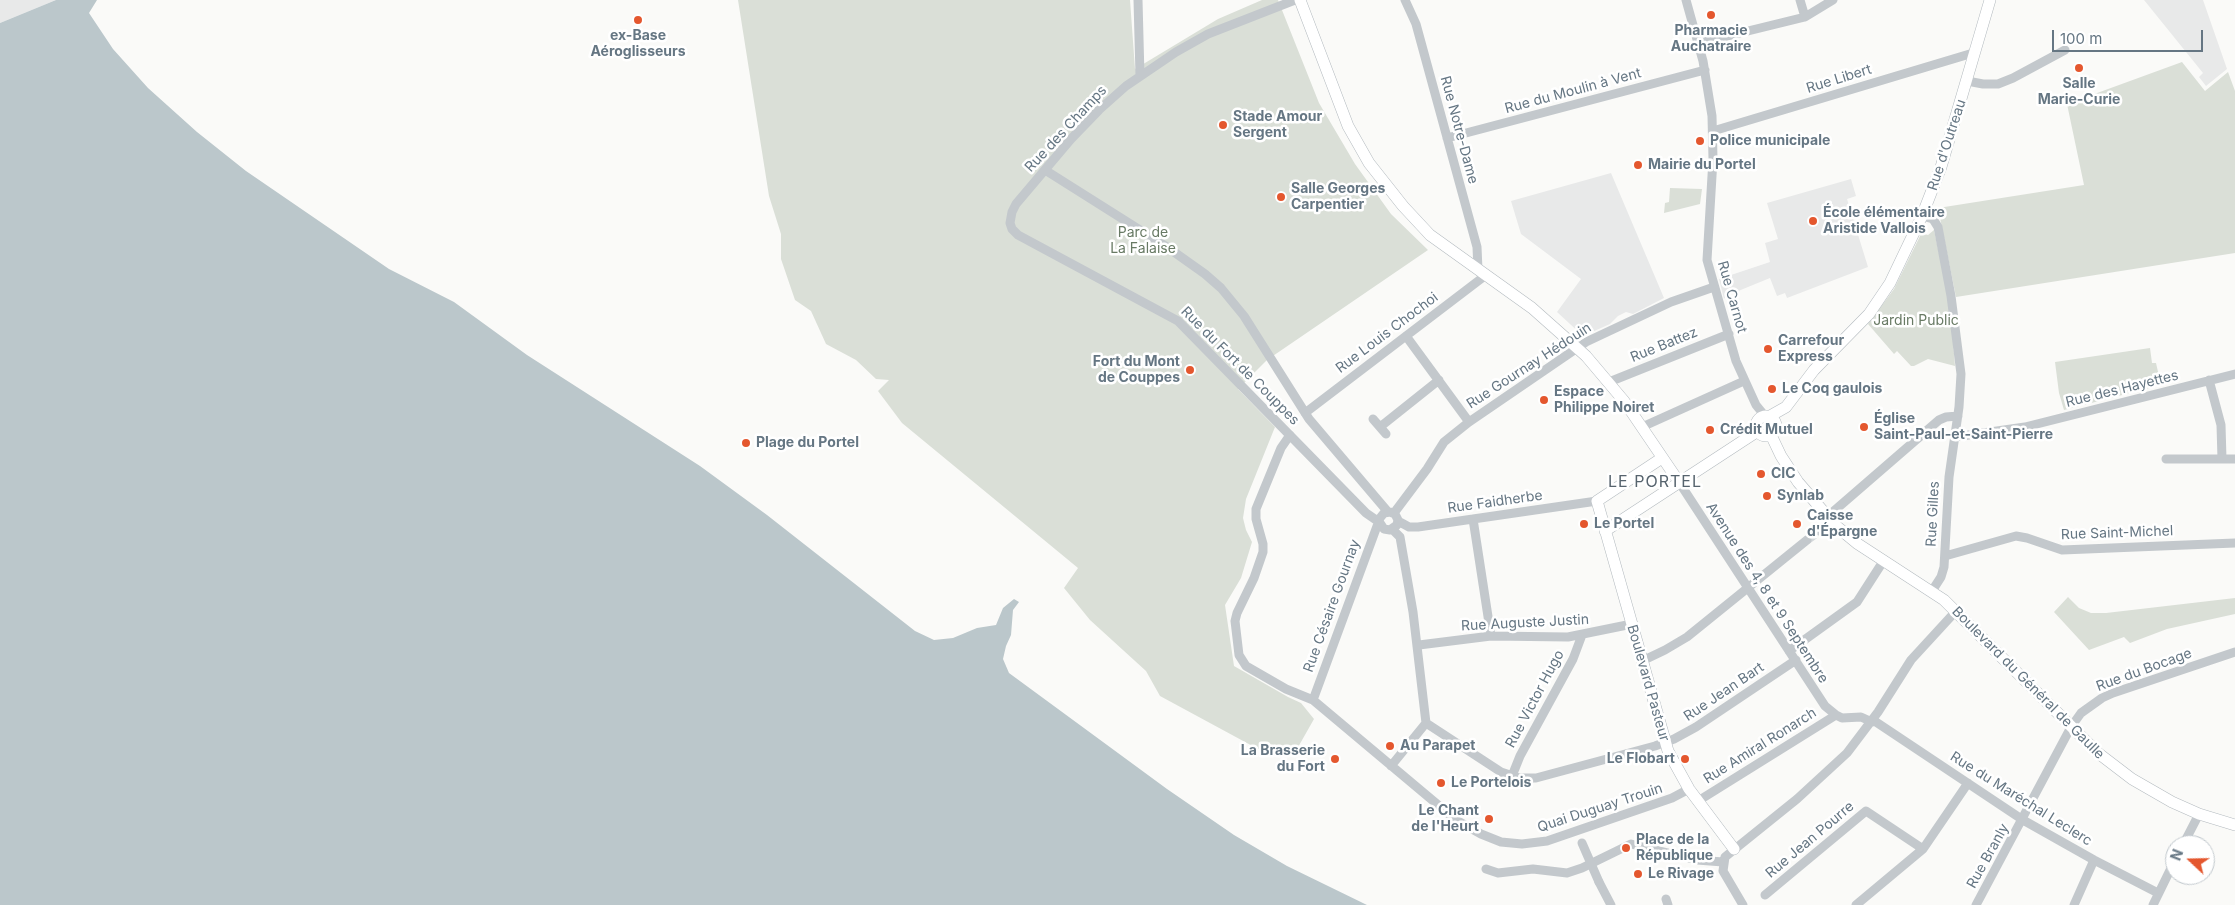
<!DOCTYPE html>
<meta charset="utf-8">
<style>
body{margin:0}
#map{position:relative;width:2235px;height:905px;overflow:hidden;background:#fafaf8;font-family:Inter,sans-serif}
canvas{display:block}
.north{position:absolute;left:2165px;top:835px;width:50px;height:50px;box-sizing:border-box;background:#fff;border:1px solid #c1c8cd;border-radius:50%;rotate:291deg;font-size:14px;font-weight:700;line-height:20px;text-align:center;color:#657683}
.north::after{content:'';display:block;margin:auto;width:18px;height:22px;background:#e4572e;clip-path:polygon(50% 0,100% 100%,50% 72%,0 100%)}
.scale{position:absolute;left:2052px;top:30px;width:151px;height:22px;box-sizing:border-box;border:2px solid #657683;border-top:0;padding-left:6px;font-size:15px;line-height:18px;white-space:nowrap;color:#657683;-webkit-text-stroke:4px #fff;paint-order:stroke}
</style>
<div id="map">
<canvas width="2235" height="905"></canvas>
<div class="north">N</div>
<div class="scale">100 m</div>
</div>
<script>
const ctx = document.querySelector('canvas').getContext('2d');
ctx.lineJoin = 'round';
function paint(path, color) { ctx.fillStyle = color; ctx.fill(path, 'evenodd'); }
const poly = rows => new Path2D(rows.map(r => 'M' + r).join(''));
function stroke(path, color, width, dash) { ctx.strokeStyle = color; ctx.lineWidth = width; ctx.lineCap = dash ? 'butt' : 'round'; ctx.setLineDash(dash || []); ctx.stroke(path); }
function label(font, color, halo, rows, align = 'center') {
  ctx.font = font + ' Inter,sans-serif'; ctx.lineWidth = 5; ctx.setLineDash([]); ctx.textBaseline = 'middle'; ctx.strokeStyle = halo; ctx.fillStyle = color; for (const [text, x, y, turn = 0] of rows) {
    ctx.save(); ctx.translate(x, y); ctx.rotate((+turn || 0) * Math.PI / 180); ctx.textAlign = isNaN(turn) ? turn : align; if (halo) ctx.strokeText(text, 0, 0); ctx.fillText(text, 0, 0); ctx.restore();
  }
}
paint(poly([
 [0,0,56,0,0,23],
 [2144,0,2203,0,2227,69,2206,86,2199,77,2203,73],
 [1611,173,1664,298,1633,314,1626,312,1618,316,1610,324,1583,336,1557,312,1581,279,1521,234,1511,201],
 [1851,179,1856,196,1847,199,1868,267,1787,298,1785,293,1777,296,1770,278,1726,296,1724,299,1719,279,1770,262,1765,243,1778,239,1767,203]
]), '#e8e9e9');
paint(poly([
 [738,0,1130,0,1135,69,1218,19,1262,0,1278,0,1319,103,1355,164,1391,214,1428,250,1267,360,1238,389,1275,427,1246,499,1243,518,1246,530,1252,542,1241,578,1225,605,1234,666,1288,697,1301,703,1314,719,1297,749,1291,756,1273,749,1258,749,1160,696,1146,671,1090,620,1064,588,1078,568,902,423,878,391,889,380,876,379,856,360,826,344,811,311,795,300,781,259,781,234,769,196],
 [2182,62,2205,91,2228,72,2235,91,2235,253,1956,297,1938,208,2084,185,2067,104],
 [1670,188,1702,189,1700,204,1664,213,1665,203,1669,202],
 [1923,230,1924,234,1928,235,1934,230,1950,305,1955,366,1928,359,1914,366,1911,366,1897,351,1894,354,1868,324,1894,289],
 [2150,348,2152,363,2156,363,2161,385,2064,410,2059,393,2055,362],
 [2068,597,2079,608,2091,613,2106,613,2235,598,2235,614,2167,629,2130,643,2124,637,2089,650,2054,612]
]), '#dadfd7');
paint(poly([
 [56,0,97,0,89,13,113,49,148,88,197,132,246,171,389,269,454,302,527,355,700,466,767,515,915,631,934,640,953,638,977,628,996,625,1003,608,1014,599,1019,602,1013,610,1011,635,1006,646,1003,659,1009,673,1167,789,1234,835,1287,866,1367,905,0,905,0,23]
]), '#bbc7cb');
stroke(poly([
 [1807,540,1819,531]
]), '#d5d9db', 9, [9, 4.5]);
const secondary = poly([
 [1300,0,1348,126,1369,163,1403,206,1430,235,1532,308,1586,356,1624,401,1679,482],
 '1756 426a10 10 0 1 1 20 0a10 10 0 1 1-20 0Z',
 [1770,416,1786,407,1814,370,1869,314,1890,283,1922,216,1941,167,1990,0],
 [1771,435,1781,456,1798,482,1835,525,1858,544,1944,600,2098,753,2132,779,2172,802,2199,814,2235,825],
 [1662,458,1597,501,1668,751,1689,789,1734,849],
 [1605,531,1758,431]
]);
stroke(secondary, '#b3babf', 12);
stroke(poly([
 [1138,0,1140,76],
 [1295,0,1208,34,1176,52,1126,86,1099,110,1071,139,1016,204,1012,212,1010,223,1012,229,1018,235,1178,321,1366,513,1379,522],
 [1405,0,1416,24,1477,247,1478,270],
 [1686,0,1703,61,1712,116,1713,159,1707,260,1736,361,1756,405,1765,416],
 [1800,0,1805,17],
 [1699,43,1805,17,1833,0],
 [1967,81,1983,84,1998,84,2013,78,2065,50],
 [1713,131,1973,53],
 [1447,138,1705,70],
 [1045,170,1167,247,1205,274,1221,288,1244,316,1309,419,1388,512],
 [1922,216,1933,219,1938,227,1951,296,1961,374,1959,407,1949,477,1944,567,1941,577,1932,591],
 [1406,336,1469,422],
 [2209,380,2221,425,2222,459],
 [1609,382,1729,334],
 [1305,413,1486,275],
 [1373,419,1386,434],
 [1380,427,1439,380],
 [1642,427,1744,381],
 [1290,435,1281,448,1256,509,1256,519,1263,544,1263,552,1254,578,1237,613,1235,621,1239,655,1246,666,1286,689,1313,700,1456,820,1481,834,1501,842,1522,844,1547,841,1672,798,1689,789],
 [1955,437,2025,427,2235,374],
 [2166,459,2235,459],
 [1679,482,1825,706,1836,715,1842,718,1861,717,1872,722],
 [1394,513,1427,469,1444,442,1469,422,1586,342,1671,302,1714,287],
 [1827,517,1939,420,1946,417,1958,416],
 [1473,519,1491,636],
 [1398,521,1409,527,1418,527,1597,501],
 [1819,531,1831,521],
 [1945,556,2016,536,2027,538,2062,550,2235,543],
 [1419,645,1491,636,1568,637,1632,624],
 [1789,651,1857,602,1884,560],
 [1642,661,1665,650,1687,637,1807,540],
 [1313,700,1380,518,1384,513,1390,512,1395,514,1398,520,1397,525,1390,530,1384,529,1380,523],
 [1873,720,2023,820,2094,860,2158,893],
 [1426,723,1501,772,1519,778,1536,778,1655,746,1674,739,1696,727,1796,660],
 [1391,766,1426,723,1413,612,1400,537,1393,530],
 [1512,776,1520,756,1573,659,1582,635],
 [1698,801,1836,715],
 [2183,845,2199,814],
 [1486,869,1498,873,1533,869,1567,873,1582,868,1631,844,1697,860,1723,862],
 [1599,882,1611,905],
 [1765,895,1866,811,1923,849],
 [1666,899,1668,905],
 [1743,905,1723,871,1725,857,1797,799,1847,753,1878,712,1911,660,1956,611],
 [1856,905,1923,849,1968,783],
 [1976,905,2071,727,2081,713,2102,698,2113,693,2235,652],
 [2074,905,2094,860],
 [2153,905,2175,860]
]), '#c3c8cc', 9);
stroke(secondary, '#fff', 11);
stroke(poly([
 [1582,843,1599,882]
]), '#c3c8cc', 9);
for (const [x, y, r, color] of [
 [1711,15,5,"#e4572e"],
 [638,20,5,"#e4572e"],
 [2079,68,5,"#e4572e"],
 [1223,125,5,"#e4572e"],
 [1700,141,5,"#e4572e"],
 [1638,165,5,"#e4572e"],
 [1281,197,5,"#e4572e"],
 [1813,221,5,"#e4572e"],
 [1768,349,5,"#e4572e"],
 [1190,370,5,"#e4572e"],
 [1772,389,5,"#e4572e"],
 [1544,400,5,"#e4572e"],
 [1864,427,5,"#e4572e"],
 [1710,430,5,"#e4572e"],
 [746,443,5,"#e4572e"],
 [1761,474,5,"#e4572e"],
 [1767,496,5,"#e4572e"],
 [1584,524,5,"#e4572e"],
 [1797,524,5,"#e4572e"],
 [1390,746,5,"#e4572e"],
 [1335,759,5,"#e4572e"],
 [1685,759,5,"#e4572e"],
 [1441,783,5,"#e4572e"],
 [1489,819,5,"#e4572e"],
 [1626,848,5,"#e4572e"],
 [1638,874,5,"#e4572e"]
]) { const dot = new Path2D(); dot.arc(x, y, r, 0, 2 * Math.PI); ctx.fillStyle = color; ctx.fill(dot); stroke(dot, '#fff', 2); }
label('bold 14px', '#657683', '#fff', [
 ["Pharmacie",1711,31,"center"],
 ["Auchatraire",1711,47,"center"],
 ["ex-Base",638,36,"center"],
 ["Aéroglisseurs",638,52,"center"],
 ["Salle",2079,84,"center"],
 ["Marie-Curie",2079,100,"center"],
 ["Stade Amour",1233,117],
 ["Sergent",1233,133],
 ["Police municipale",1710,141],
 ["Mairie du Portel",1648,165],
 ["Salle Georges",1291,189],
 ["Carpentier",1291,205],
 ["École élémentaire",1823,213],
 ["Aristide Vallois",1823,229],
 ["Carrefour",1778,341],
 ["Express",1778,357],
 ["Fort du Mont",1180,362,"right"],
 ["de Couppes",1180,378,"right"],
 ["Le Coq gaulois",1782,389],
 ["Espace",1554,392],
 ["Philippe Noiret",1554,408],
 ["Église",1874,419],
 ["Saint-Paul-et-Saint-Pierre",1874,435],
 ["Crédit Mutuel",1720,430],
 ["Plage du Portel",756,443],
 ["CIC",1771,474],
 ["Synlab",1777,496],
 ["Caisse",1807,516],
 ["d'Épargne",1807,532],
 ["Le Portel",1594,524],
 ["Au Parapet",1400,746],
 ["La Brasserie",1325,751,"right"],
 ["du Fort",1325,767,"right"],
 ["Le Flobart",1675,759,"right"],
 ["Le Portelois",1451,783],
 ["Le Chant",1479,811,"right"],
 ["de l'Heurt",1479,827,"right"],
 ["Place de la",1636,840],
 ["République",1636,856],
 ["Le Rivage",1648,874]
], 'left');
label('14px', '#657683', '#fff', [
 ["Rue Libert",1839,79,-17],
 ["Rue du Moulin à Vent",1573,91,-15],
 ["Rue des Champs",1066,129,-47],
 ["Rue Notre-Dame",1459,130,75],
 ["Rue d'Outreau",1947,145,-72],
 ["Rue Carnot",1732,297,74],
 ["Rue Louis Chochoi",1387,333,-37],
 ["Rue Battez",1664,345,-22],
 ["Rue du Fort de Couppes",1240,366,45],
 ["Rue Gournay Hédouin",1529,366,-33],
 ["Rue des Hayettes",2122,389,-14],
 ["Rue Faidherbe",1495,502,-8],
 ["Rue Gilles",1933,514,-87],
 ["Rue Saint-Michel",2117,533,-2],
 ["Avenue des 4, 8 et 9 Septembre",1767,593,57],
 ["Rue Césaire Gournay",1332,606,-70],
 ["Rue Auguste Justin",1525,623,-3],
 ["Rue du Bocage",2144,670,-20],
 ["Boulevard Pasteur",1648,683,74],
 ["Boulevard du Général de Gaulle",2028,683,45],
 ["Rue Jean Bart",1724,692,-34],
 ["Rue Victor Hugo",1535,699,-62],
 ["Rue Amiral Ronarch",1760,746,-32],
 ["Rue du Maréchal Leclerc",2021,799,32],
 ["Quai Duguay Trouin",1600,808,-18],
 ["Rue Jean Pourre",1810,840,-40],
 ["Rue Branly",1988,856,-61]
]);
label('14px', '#687a64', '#fff', [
 ["Parc de",1143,233],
 ["La Falaise",1143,249],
 ["Jardin Public",1916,321]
]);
ctx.letterSpacing = '1px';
label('16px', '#57646e', '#fff', [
 ["LE PORTEL",1655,482]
]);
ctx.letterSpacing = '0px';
</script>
